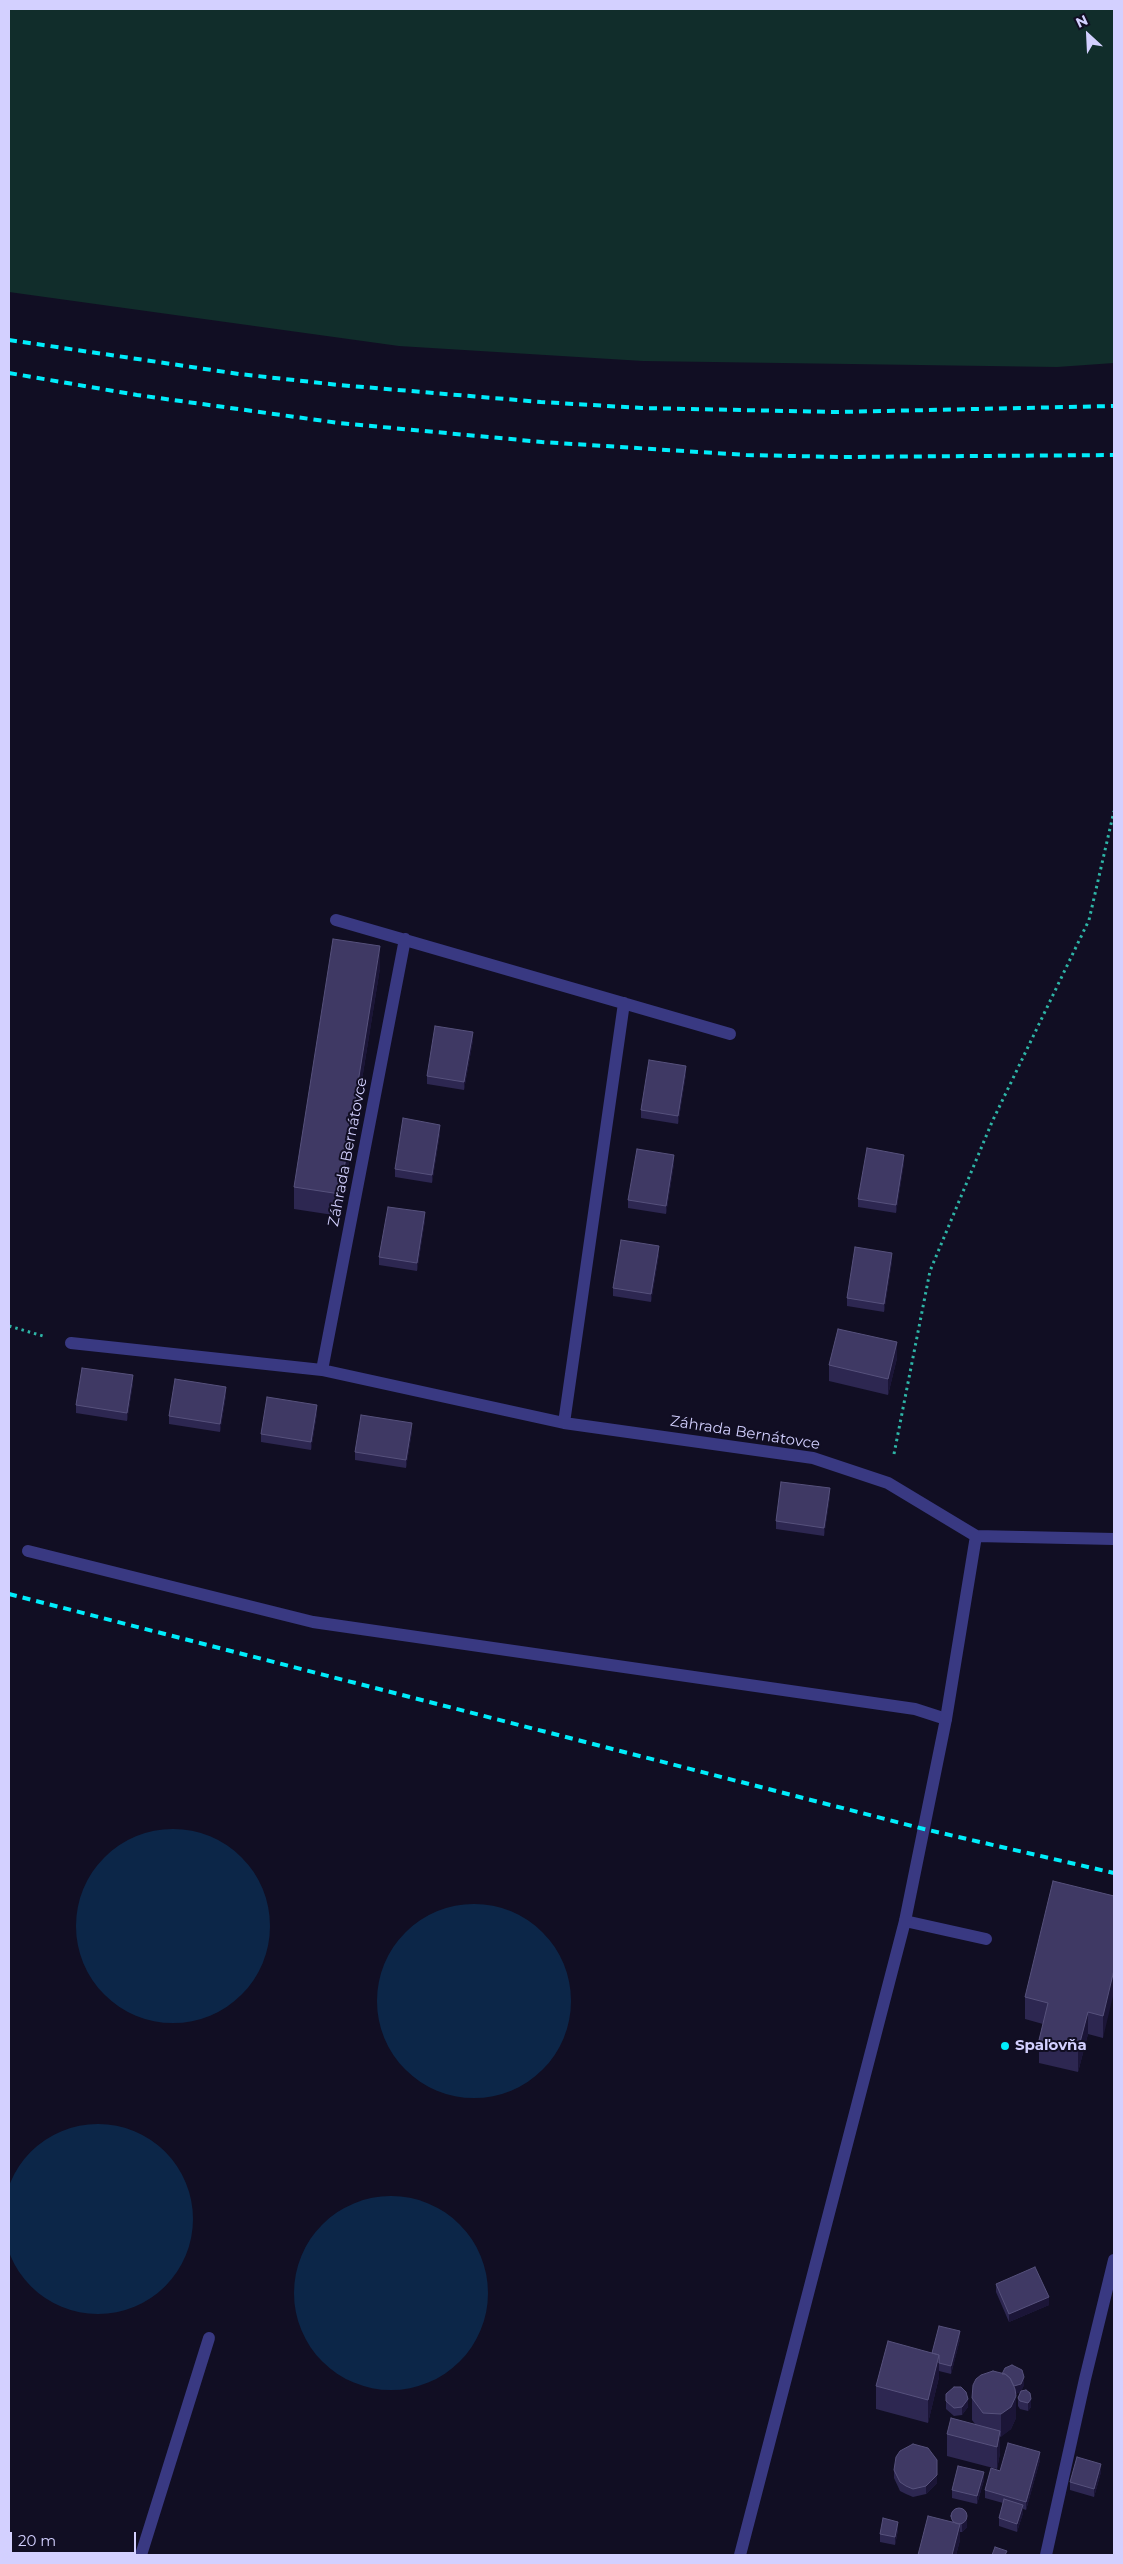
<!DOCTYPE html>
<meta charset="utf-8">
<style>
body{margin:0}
#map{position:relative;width:1123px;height:2564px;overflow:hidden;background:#110e23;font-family:Montserrat,sans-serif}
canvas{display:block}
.frame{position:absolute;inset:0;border:10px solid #d3d0ff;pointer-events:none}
.north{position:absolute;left:1063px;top:10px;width:50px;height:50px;-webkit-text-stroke:4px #110e23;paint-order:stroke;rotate:335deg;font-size:14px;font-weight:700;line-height:20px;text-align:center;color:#d3d0ff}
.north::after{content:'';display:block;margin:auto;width:18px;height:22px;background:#d3d0ff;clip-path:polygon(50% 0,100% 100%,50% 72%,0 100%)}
.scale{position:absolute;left:10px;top:2532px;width:126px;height:22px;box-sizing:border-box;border:2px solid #d3d0ff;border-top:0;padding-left:6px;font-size:15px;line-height:18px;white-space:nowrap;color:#d3d0ff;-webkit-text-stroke:4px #110e23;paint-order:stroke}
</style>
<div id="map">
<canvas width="1123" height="2564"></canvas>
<div class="frame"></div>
<div class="north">N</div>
<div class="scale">20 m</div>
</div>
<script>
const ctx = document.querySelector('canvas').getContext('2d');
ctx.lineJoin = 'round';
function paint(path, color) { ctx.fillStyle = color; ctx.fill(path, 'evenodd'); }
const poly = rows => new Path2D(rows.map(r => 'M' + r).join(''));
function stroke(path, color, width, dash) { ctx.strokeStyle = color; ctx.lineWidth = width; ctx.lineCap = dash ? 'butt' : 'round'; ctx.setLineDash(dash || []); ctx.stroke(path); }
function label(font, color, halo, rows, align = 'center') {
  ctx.font = font + ' Montserrat,sans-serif'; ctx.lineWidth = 4; ctx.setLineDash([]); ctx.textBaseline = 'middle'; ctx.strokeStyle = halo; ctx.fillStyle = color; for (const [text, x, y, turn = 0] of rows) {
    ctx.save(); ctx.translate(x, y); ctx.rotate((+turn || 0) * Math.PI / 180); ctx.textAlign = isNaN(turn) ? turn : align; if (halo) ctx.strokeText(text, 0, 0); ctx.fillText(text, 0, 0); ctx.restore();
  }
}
paint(poly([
 [9,9,1114,9,1114,363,1057,367,643,361,399,346,9,292]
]), '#112d2b');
paint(poly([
 '76 1926a97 97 0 1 1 194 0a97 97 0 1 1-194 0Z',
 '377 2001a97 97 0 1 1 194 0a97 97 0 1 1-194 0Z',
 '3 2219a95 95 0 1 1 190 0a95 95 0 1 1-190 0Z',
 '294 2293a97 97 0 1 1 194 0a97 97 0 1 1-194 0Z'
]), '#0c2648');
stroke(poly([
 [9,1326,43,1336],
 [894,1454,930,1271,992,1122,1089,920,1114,811]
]), '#2eb5a7', 3, [2.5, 4]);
stroke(poly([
 [28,1551,313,1622,915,1709,946,1719],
 [905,1921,986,1939],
 [141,2555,209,2338],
 [1046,2555,1085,2379,1114,2260]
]), '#393982', 12);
stroke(poly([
 [336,920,730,1034],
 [71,1343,322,1370,564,1423,813,1458,888,1483,976,1536,1114,1539],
 [322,1370,405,939],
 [564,1423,624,1003],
 [740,2555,905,1921,946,1719,976,1536]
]), '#393982', 12);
stroke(poly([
 [9,340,239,374,339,385,541,402,642,408,837,412,1114,406],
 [9,373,137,395,339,423,542,442,746,455,841,457,1114,455],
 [9,1594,924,1829,1114,1873]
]), '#00edfb', 4, [8, 6]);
paint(poly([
 [380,968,340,1216,294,1209,294,1187],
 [473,1040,464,1090,427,1084,427,1076],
 [686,1074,678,1124,641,1118,641,1110],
 [440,1133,432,1183,395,1177,395,1169],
 [904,1163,896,1213,858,1207,858,1199],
 [674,1164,666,1214,628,1208,628,1200],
 [425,1220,417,1271,379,1265,379,1257],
 [659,1254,651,1302,613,1296,613,1288],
 [892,1261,884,1312,847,1306,847,1298],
 [897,1358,888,1395,829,1381,829,1365],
 [133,1383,127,1421,76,1413,76,1405],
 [226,1395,220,1432,169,1424,169,1416],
 [317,1413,311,1450,261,1442,261,1434],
 [412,1431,406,1468,355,1460,355,1452],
 [830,1496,824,1536,776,1529,776,1521],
 [1114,1896,1103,2038,1088,2034,1078,2072,1039,2063,1039,2040,1043,2024,1025,2019,1025,1997],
 [996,2284,1049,2305,1009,2322,996,2292],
 [960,2339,951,2374,939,2371,939,2377,928,2423,876,2409,876,2386,932,2353],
 [1024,2385,1021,2391,1031,2407,1028,2411,1020,2409,1018,2406,1018,2398,1021,2392,1015,2394,1016,2418,1011,2429,1000,2437,1000,2453,997,2469,947,2456,947,2434,975,2424,972,2420,972,2398],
 [946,2394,968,2407,962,2415,954,2416,946,2409],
 [1040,2460,1026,2510,1023,2509,1023,2513,1017,2532,999,2526,999,2518,1003,2503,985,2498,985,2490,1000,2471],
 [894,2470,937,2483,926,2494,913,2497,906,2494,900,2491,894,2478],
 [1101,2472,1094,2497,1070,2490,1070,2482],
 [984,2480,977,2504,952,2498,952,2490],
 [952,2512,967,2522,967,2527,962,2532,960,2532,960,2540,956,2555,918,2555,952,2522],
 [898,2530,895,2545,880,2542,880,2534]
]), '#2d2751');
paint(poly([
 [380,946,380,968,340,1216,340,1194],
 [473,1032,473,1040,464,1090,464,1082],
 [686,1066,686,1074,678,1124,678,1116],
 [440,1125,440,1133,432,1183,432,1175],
 [674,1155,674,1164,666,1214,666,1206],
 [904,1155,904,1163,896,1213,896,1205],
 [425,1212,425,1220,417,1271,417,1263],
 [659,1246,659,1254,651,1302,651,1294],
 [892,1253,892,1261,884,1312,884,1304],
 [897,1342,897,1358,888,1395,888,1379],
 [133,1375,133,1383,127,1421,127,1413],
 [226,1387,226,1395,220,1432,220,1424],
 [317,1405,317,1413,311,1450,311,1442],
 [412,1423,412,1431,406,1468,406,1460],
 [830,1488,830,1496,824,1536,824,1528],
 [1114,1970,1114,1992,1103,2038,1103,2016],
 [1088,2012,1088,2034,1078,2072,1078,2050],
 [1049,2297,1049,2305,1009,2322,1009,2314],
 [960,2331,960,2339,951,2374,951,2366],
 [939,2355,939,2377,928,2423,928,2400],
 [1024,2377,1024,2385,1021,2392,1012,2395,1012,2387],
 [1016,2396,1016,2418,1011,2429,1001,2437,1001,2414],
 [968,2399,968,2407,962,2415,962,2407],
 [1031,2399,1031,2407,1028,2411,1028,2403],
 [1000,2431,1000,2453,997,2469,997,2447],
 [1040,2452,1040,2460,1026,2510,1026,2502],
 [937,2460,937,2483,926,2494,926,2486],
 [1101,2464,1101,2472,1094,2497,1094,2489],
 [984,2472,984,2480,977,2504,977,2496],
 [1023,2505,1023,2513,1017,2532,1017,2524],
 [967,2514,967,2527,962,2532,962,2524],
 [898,2522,898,2530,895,2545,895,2537],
 [960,2524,960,2540,956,2555,952,2555]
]), '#1b1537');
const building = poly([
 [333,939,380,946,340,1194,294,1187,333,939],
 [435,1026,473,1032,464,1082,427,1076,435,1026],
 [649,1060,686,1066,678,1116,641,1110,649,1060],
 [403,1118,440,1125,432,1175,395,1169,403,1118],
 [867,1148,904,1155,896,1205,858,1199,867,1148],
 [637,1149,674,1155,666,1206,628,1200,637,1149],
 [388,1207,425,1212,417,1263,379,1257,388,1207],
 [621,1240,659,1246,651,1294,613,1288,621,1240],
 [855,1247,892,1253,884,1304,847,1298,855,1247],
 [838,1329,897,1342,888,1379,829,1365,838,1329],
 [82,1368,133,1375,127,1413,76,1405,82,1368],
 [175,1379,226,1387,220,1424,169,1416,175,1379],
 [267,1397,317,1405,311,1442,261,1434,267,1397],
 [361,1415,412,1423,406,1460,355,1452,361,1415],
 [781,1482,830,1488,824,1528,776,1521,781,1482],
 [1053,1881,1114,1896,1114,1970,1103,2016,1088,2012,1078,2050,1039,2040,1048,2003,1025,1997,1053,1881],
 [1035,2267,1049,2297,1009,2314,996,2284,1035,2267],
 [939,2326,960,2331,951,2366,939,2363,939,2355,932,2353,939,2326],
 [888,2341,939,2355,928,2400,876,2386,888,2341],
 [1012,2365,1022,2370,1024,2377,1021,2384,1014,2386,1010,2378,1005,2374,1002,2374,1005,2368,1012,2365],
 [993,2371,1005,2374,1010,2378,1015,2389,1016,2396,1011,2407,1001,2414,983,2413,972,2398,973,2385,976,2379,981,2375,993,2371],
 [954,2387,961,2387,966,2392,968,2399,962,2407,954,2408,946,2401,946,2394,954,2387],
 [1026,2390,1030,2393,1031,2399,1028,2403,1020,2401,1018,2398,1021,2391,1026,2390],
 [951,2418,1000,2431,997,2447,947,2434,951,2418],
 [1008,2443,1040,2452,1026,2502,985,2490,991,2468,1000,2471,1008,2443],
 [913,2444,928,2448,937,2460,937,2475,926,2486,913,2489,906,2486,900,2482,894,2470,896,2457,900,2451,913,2444],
 [1077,2457,1101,2464,1094,2489,1070,2482,1077,2457],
 [958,2466,984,2472,977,2496,952,2490,958,2466],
 [1004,2499,1023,2505,1017,2524,999,2518,1004,2499],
 '951 2516a8 8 0 1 1 16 0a8 8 0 1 1-16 0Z',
 [928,2516,960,2524,952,2555,918,2555,928,2516],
 [883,2518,898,2522,895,2537,880,2534,883,2518],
 [995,2547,1007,2551,1005,2555,992,2555,995,2547]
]);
paint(building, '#3f3964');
stroke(building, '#56517c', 1);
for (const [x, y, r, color] of [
 [1005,2046,5,"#00edfb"]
]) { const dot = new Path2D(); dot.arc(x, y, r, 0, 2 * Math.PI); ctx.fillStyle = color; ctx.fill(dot); stroke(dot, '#110e23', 2); }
label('15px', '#d3d0ff', '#110e23', [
 ["Záhrada Bernátovce",348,1152,-79],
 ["Záhrada Bernátovce",745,1433,9]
]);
label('bold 15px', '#d3d0ff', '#110e23', [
 ["Spaľovňa",1015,2046]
], 'left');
</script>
